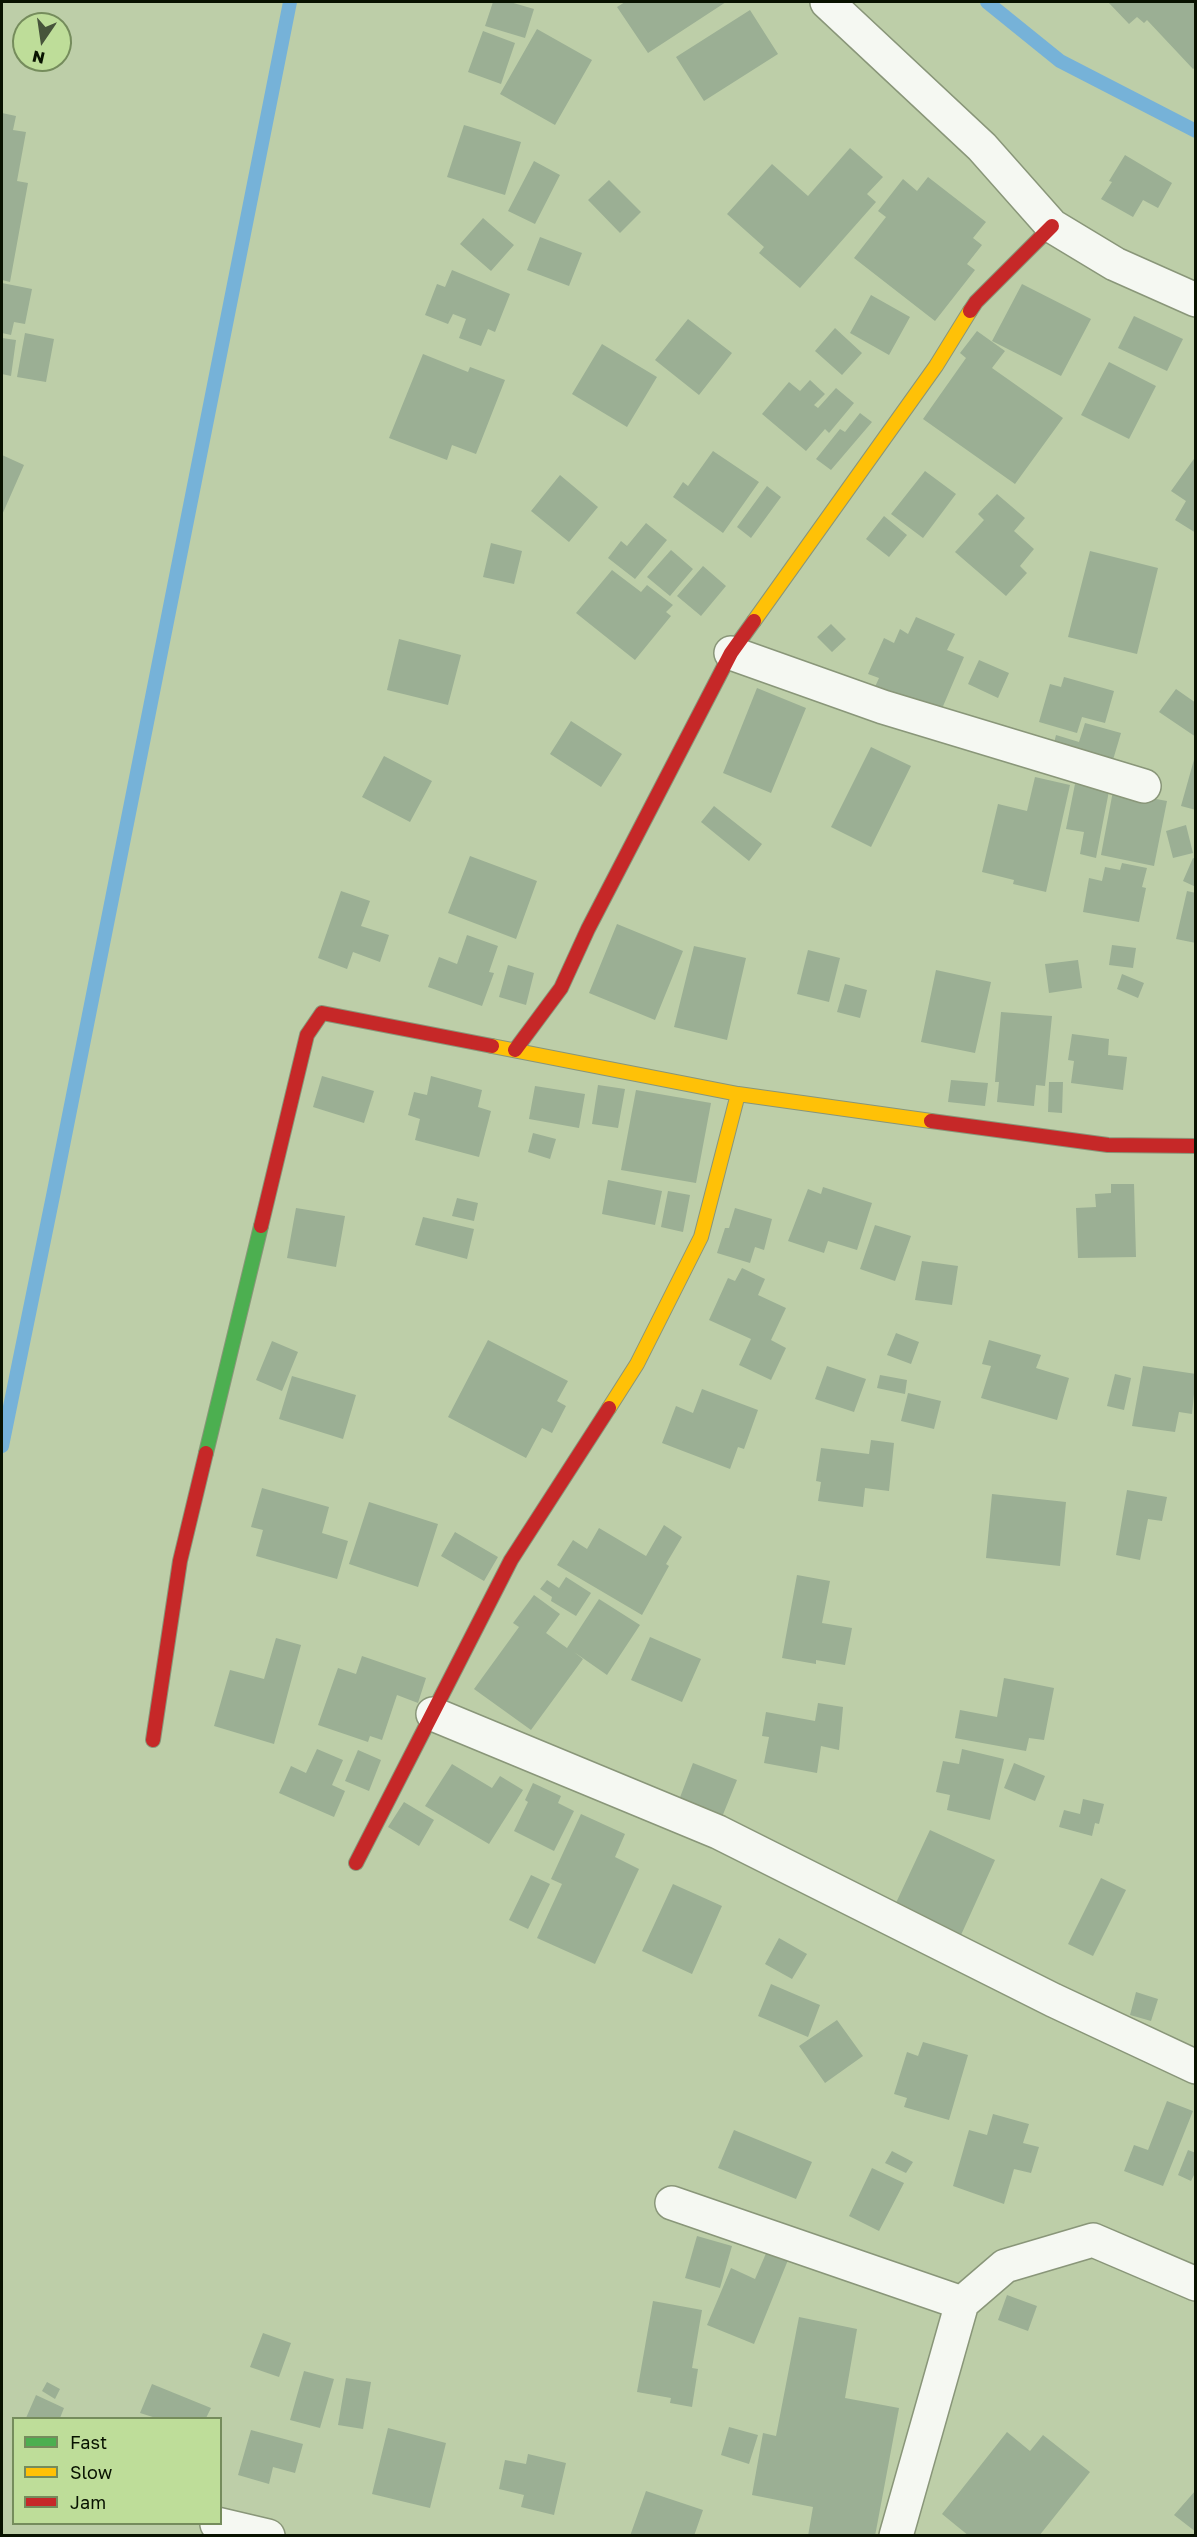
<!DOCTYPE html>
<style>
body{margin:0}
#map{position:relative;width:1197px;height:2537px;overflow:hidden;background:#bdcea8;font-family:"Golos Text",sans-serif}
canvas{display:block}
.frame{position:absolute;inset:0;border:3px solid #081200;pointer-events:none}
.legend{position:absolute;left:12px;top:2417px;width:210px;height:108px;box-sizing:border-box;background:#bedd99;border:2px solid #758c5c;margin:0;padding:8px 10px;list-style:none;font-size:18px;color:#081200}
.legend li{display:flex;align-items:center;gap:12px;height:30px}
.legend b{width:30px;border:2px solid #758c5c}
.north{position:absolute;left:12px;top:12px;width:60px;height:60px;box-sizing:border-box;background:#bedd99;border:2px solid #758c5c;border-radius:50%;rotate:193deg;font-size:16px;font-weight:700;line-height:24px;text-align:center;color:#081200}
.north::after{content:'';display:block;margin:auto;width:21px;height:27px;background:#47543b;clip-path:polygon(50% 0,100% 100%,50% 72%,0 100%)}
</style>
<div id="map">
<canvas width="1197" height="2537"></canvas>
<div class="frame"></div>
<ul class="legend">
<li><b style="height:8px;background:#4caf50"></b>Fast</li>
<li><b style="height:8px;background:#ffc107"></b>Slow</li>
<li><b style="height:8px;background:#c62828"></b>Jam</li>
</ul>
<div class="north">N</div>
</div>
<script>
const ctx = document.querySelector('canvas').getContext('2d');
ctx.lineJoin = 'round';
const poly = rows => new Path2D(rows.map(r => 'M' + r).join(''));
function stroke(path, color, width, dash) { ctx.strokeStyle = color; ctx.lineWidth = width; ctx.lineCap = dash ? 'butt' : 'round'; ctx.setLineDash(dash || []); ctx.stroke(path); }
function paint(path, color) { ctx.fillStyle = color; ctx.fill(path, 'evenodd'); }
stroke(poly([
 [987,2,1060,61,1196,131],
 [2,1446,54,1191,290,2]
]), '#76b2d8', 14);
paint(poly([
 [493,2,510,2,534,9,525,38,485,26],
 [625,2,726,2,648,53,617,7],
 [1108,2,1196,2,1196,67,1193,69,1147,20,1144,23,1137,17,1129,24],
 [750,10,778,54,704,101,676,57],
 [537,29,592,60,555,125,500,94],
 [483,31,515,43,501,84,468,72],
 [2,113,16,116,13,130,26,132,17,181,28,183,10,282,2,280],
 [464,125,521,142,505,195,447,177],
 [850,148,883,177,867,194,876,202,800,288,759,253,764,247,727,214,772,164,808,196],
 [1125,155,1172,183,1158,208,1143,200,1133,217,1101,199,1112,182,1109,181],
 [534,161,560,175,535,224,508,211],
 [928,177,986,222,973,238,982,245,967,264,975,270,935,321,854,258,886,217,878,211,903,179,917,191],
 [609,180,641,212,620,233,588,200],
 [483,218,514,245,491,271,460,244],
 [540,237,582,253,569,286,527,270],
 [452,270,510,294,495,332,488,329,481,346,459,338,466,319,453,314,448,324,425,315,437,284,445,287],
 [2,283,32,289,25,324,14,322,11,335,2,333],
 [1022,284,1091,319,1061,376,992,341],
 [871,295,910,317,889,355,850,333],
 [1134,316,1183,339,1167,371,1118,348],
 [688,319,732,353,699,395,655,360],
 [835,328,862,353,842,375,815,351],
 [977,331,1005,351,992,368,1063,418,1015,484,923,419,966,358,960,353],
 [25,333,54,339,46,382,17,377],
 [2,338,16,340,11,376,2,374],
 [602,344,657,377,627,427,572,394],
 [423,354,468,372,470,367,505,380,476,454,452,445,447,460,389,438],
 [1109,362,1156,386,1129,439,1081,415],
 [810,380,825,394,814,405,818,408,836,388,854,403,829,433,825,429,806,451,762,414,789,382,800,391],
 [860,413,872,422,831,470,816,459,840,429,845,432],
 [713,451,759,482,723,533,673,497,683,482,688,486],
 [2,455,24,465,2,515],
 [1196,456,1196,533,1175,520,1186,501,1171,491],
 [925,471,956,494,923,538,891,514],
 [560,475,598,507,569,542,531,511],
 [767,486,781,497,751,538,737,527],
 [997,494,1025,518,1014,531,1034,549,1020,566,1027,573,1006,596,955,552,984,520,978,514],
 [884,516,907,535,889,557,866,539],
 [646,523,667,540,635,579,608,558,621,541,627,546],
 [491,543,522,551,514,584,483,577],
 [671,550,693,569,670,596,647,577],
 [1090,551,1158,568,1137,654,1068,637],
 [703,566,726,586,701,616,677,596],
 [612,570,641,592,647,585,673,605,666,612,671,616,635,660,576,613],
 [916,617,955,634,947,650,964,657,938,718,874,689,879,678,868,674,884,638,894,643,900,629,908,634],
 [831,624,846,639,832,652,817,637],
 [399,639,461,655,448,705,387,690],
 [979,660,1009,673,998,698,968,684],
 [1064,677,1114,691,1105,723,1082,717,1077,733,1039,722,1050,684,1061,687],
 [757,688,806,708,771,793,723,773],
 [1176,689,1196,703,1196,737,1159,712],
 [571,721,622,754,601,787,550,754],
 [1085,723,1121,733,1110,770,1052,751,1056,735,1079,742],
 [871,747,911,766,871,847,831,827],
 [384,756,432,781,410,822,362,797],
 [1195,756,1196,756,1196,810,1181,806],
 [1035,777,1070,785,1046,892,1013,884,1014,880,982,872,998,804,1027,811],
 [1075,784,1109,791,1096,858,1080,854,1084,832,1066,829],
 [1113,791,1167,801,1154,866,1101,855],
 [714,806,762,844,749,861,701,822],
 [1186,825,1193,853,1173,858,1166,831],
 [470,856,537,881,516,939,448,913],
 [1193,858,1196,859,1196,887,1183,881],
 [1122,863,1147,868,1142,887,1146,888,1139,922,1083,912,1089,878,1102,881,1105,867,1120,870],
 [341,891,370,901,361,926,389,935,380,962,353,952,347,969,318,958],
 [1187,891,1196,893,1196,943,1176,939],
 [617,924,683,951,655,1020,589,993],
 [467,935,498,946,489,972,494,973,482,1006,428,987,439,957,457,964],
 [1112,945,1136,948,1133,968,1109,965],
 [694,946,746,958,727,1040,674,1027],
 [808,950,840,958,829,1002,797,994],
 [1078,960,1082,988,1049,993,1045,964],
 [508,965,534,973,526,1005,499,997],
 [936,970,991,982,975,1053,921,1042],
 [1122,974,1144,983,1138,998,1117,989],
 [845,984,867,990,860,1018,837,1012],
 [1001,1012,1052,1016,1045,1086,1036,1085,1034,1106,997,1102,999,1082,995,1082],
 [1072,1034,1109,1039,1108,1055,1127,1057,1123,1090,1071,1083,1074,1061,1068,1060],
 [322,1076,374,1091,364,1123,313,1107],
 [431,1076,482,1090,478,1107,491,1111,479,1157,415,1140,420,1119,408,1115,414,1092,427,1095],
 [951,1080,988,1083,985,1106,948,1102],
 [1049,1082,1063,1082,1062,1113,1048,1112],
 [598,1085,625,1089,618,1128,592,1124],
 [535,1086,585,1094,579,1128,529,1119],
 [636,1090,711,1103,696,1183,621,1170],
 [533,1133,556,1139,550,1159,528,1152],
 [608,1180,662,1191,655,1225,602,1214],
 [1111,1184,1134,1184,1136,1257,1078,1258,1076,1208,1096,1207,1095,1194,1111,1193],
 [823,1187,872,1203,857,1250,828,1241,824,1253,788,1241,808,1189,821,1194],
 [668,1191,690,1195,683,1232,661,1227],
 [457,1198,478,1203,474,1221,452,1216],
 [296,1208,345,1216,336,1267,287,1258],
 [735,1208,772,1219,764,1250,755,1247,750,1263,717,1253,725,1228,729,1228],
 [423,1217,474,1229,467,1259,415,1245],
 [875,1225,911,1236,895,1281,860,1269],
 [922,1261,958,1266,952,1305,915,1300],
 [742,1268,765,1279,758,1295,786,1308,771,1340,786,1348,771,1380,739,1365,751,1339,709,1320,728,1278,735,1281],
 [896,1333,919,1342,911,1364,887,1355],
 [488,1340,568,1381,557,1401,566,1406,552,1433,542,1428,526,1458,448,1417],
 [989,1340,1041,1355,1036,1368,1069,1378,1057,1420,981,1398,991,1366,982,1364],
 [272,1341,298,1352,282,1391,256,1380],
 [827,1366,866,1379,854,1412,815,1399],
 [1143,1366,1196,1374,1192,1414,1179,1412,1175,1432,1132,1426],
 [1115,1374,1131,1378,1124,1410,1107,1406],
 [880,1375,907,1380,905,1394,877,1388],
 [292,1376,356,1395,343,1439,279,1419],
 [702,1389,758,1410,744,1449,738,1447,730,1469,662,1443,676,1406,693,1413],
 [908,1393,941,1401,934,1429,901,1421],
 [871,1440,894,1443,889,1491,865,1488,863,1507,818,1501,821,1482,816,1481,821,1448,869,1454],
 [262,1488,329,1507,322,1533,348,1541,337,1579,256,1556,263,1530,251,1527],
 [1127,1490,1167,1497,1162,1521,1148,1519,1140,1560,1116,1555],
 [992,1494,1066,1502,1060,1566,986,1558],
 [369,1502,438,1524,418,1587,349,1564],
 [664,1525,682,1537,666,1564,669,1566,642,1615,557,1565,573,1540,587,1549,599,1528,646,1556],
 [455,1532,498,1557,484,1581,441,1556],
 [797,1575,830,1581,822,1623,852,1628,845,1665,816,1660,816,1664,782,1658],
 [566,1577,591,1593,576,1616,551,1601,552,1597,540,1589,547,1580,559,1588],
 [534,1595,560,1614,546,1633,567,1648,599,1599,640,1625,607,1675,574,1652,583,1659,531,1730,474,1689,519,1627,513,1623],
 [650,1637,701,1659,682,1702,631,1680],
 [276,1638,301,1645,274,1744,214,1726,230,1670,264,1679],
 [362,1656,426,1678,418,1703,397,1695,382,1740,370,1736,368,1742,318,1725,338,1668,356,1674],
 [1004,1678,1054,1688,1044,1740,1029,1738,1026,1751,955,1738,960,1710,997,1717],
 [818,1703,843,1707,839,1750,821,1746,817,1773,764,1763,769,1737,762,1736,766,1712,815,1721],
 [317,1749,343,1760,332,1785,345,1791,334,1817,279,1793,291,1766,306,1773],
 [962,1749,1004,1759,990,1820,947,1810,950,1795,936,1792,943,1761,959,1764],
 [358,1750,381,1760,369,1791,345,1781],
 [693,1763,737,1780,722,1817,679,1800],
 [1014,1763,1045,1776,1035,1801,1004,1788],
 [452,1764,492,1788,500,1776,523,1790,489,1844,425,1806],
 [533,1783,561,1796,558,1803,574,1811,554,1851,514,1831,528,1802,525,1800],
 [1083,1799,1104,1804,1099,1824,1095,1823,1092,1836,1059,1827,1064,1810,1080,1814],
 [404,1802,434,1820,419,1846,388,1827],
 [581,1814,625,1834,615,1857,639,1869,595,1964,537,1938,562,1884,551,1879],
 [930,1830,995,1860,961,1935,895,1905],
 [531,1875,550,1884,528,1929,509,1920],
 [1101,1878,1126,1890,1093,1956,1068,1944],
 [673,1884,722,1906,692,1974,642,1951],
 [779,1938,807,1954,792,1979,765,1964],
 [771,1984,820,2005,808,2037,758,2016],
 [1136,1992,1158,1999,1151,2021,1130,2015],
 [837,2020,863,2056,825,2083,799,2046],
 [923,2042,968,2055,949,2120,904,2107,907,2098,894,2094,907,2052,918,2056],
 [1167,2101,1193,2111,1163,2186,1124,2171,1134,2145,1148,2150],
 [993,2114,1029,2124,1023,2143,1039,2147,1031,2173,1014,2169,1004,2204,953,2186,969,2130,987,2135],
 [734,2130,812,2162,796,2199,718,2168],
 [1188,2150,1196,2153,1196,2171,1191,2181,1178,2175],
 [892,2151,913,2162,906,2173,885,2163],
 [872,2168,904,2183,879,2231,849,2216],
 [697,2236,732,2246,720,2288,685,2278],
 [767,2251,788,2260,754,2344,707,2325,731,2268,755,2279],
 [1007,2295,1037,2306,1028,2331,998,2320],
 [653,2301,702,2310,692,2368,698,2369,692,2407,670,2403,671,2398,637,2392],
 [799,2317,857,2329,845,2398,899,2408,875,2536,808,2536,813,2507,752,2495,763,2433,776,2436],
 [263,2333,291,2343,279,2377,250,2367],
 [304,2371,334,2379,320,2428,290,2420],
 [346,2378,371,2382,363,2429,338,2425],
 [47,2382,60,2389,55,2399,42,2391],
 [152,2384,211,2408,206,2418,156,2418,140,2413],
 [36,2395,64,2408,60,2418,26,2418],
 [729,2427,758,2435,749,2464,721,2455],
 [388,2428,446,2443,430,2508,372,2494],
 [251,2430,303,2444,295,2473,273,2467,269,2484,238,2475],
 [1007,2432,1030,2451,1043,2435,1090,2472,1039,2536,969,2536,942,2514],
 [528,2454,566,2463,554,2515,521,2507,524,2495,499,2489,505,2460,526,2464],
 [1196,2490,1196,2532,1174,2515],
 [646,2491,703,2510,694,2536,630,2536]
]), '#9baf94');
const street = poly([
 [827,2,982,147,1052,226,1115,264,1196,300],
 [731,653,883,707,1144,786],
 [433,1714,718,1832,1053,2000,1196,2067],
 [672,2203,962,2303],
 [217,2524,268,2536],
 [896,2536,962,2303,1005,2266,1093,2240,1196,2284]
]);
const fast = poly([
 [206,1453,261,1226]
]);
const slow = poly([
 [754,621,936,366,970,311],
 [492,1046,738,1094,931,1121],
 [609,1408,637,1364,701,1237,738,1094]
]);
const jam = poly([
 [970,311,976,302,1052,226],
 [515,1050,561,988,588,929,731,653,754,621],
 [931,1121,1108,1145,1196,1146],
 [261,1226,307,1035,322,1013,492,1046],
 [153,1740,180,1561,206,1453],
 [356,1863,511,1560,609,1408]
]);
stroke(street, '#899679', 36);
stroke(fast, '#899679', 16);
stroke(slow, '#899679', 16);
stroke(jam, '#899679', 16);
stroke(street, '#f5f8f2', 33);
stroke(fast, '#4caf50', 14);
stroke(slow, '#ffc107', 14);
stroke(jam, '#c62828', 14);
</script>
